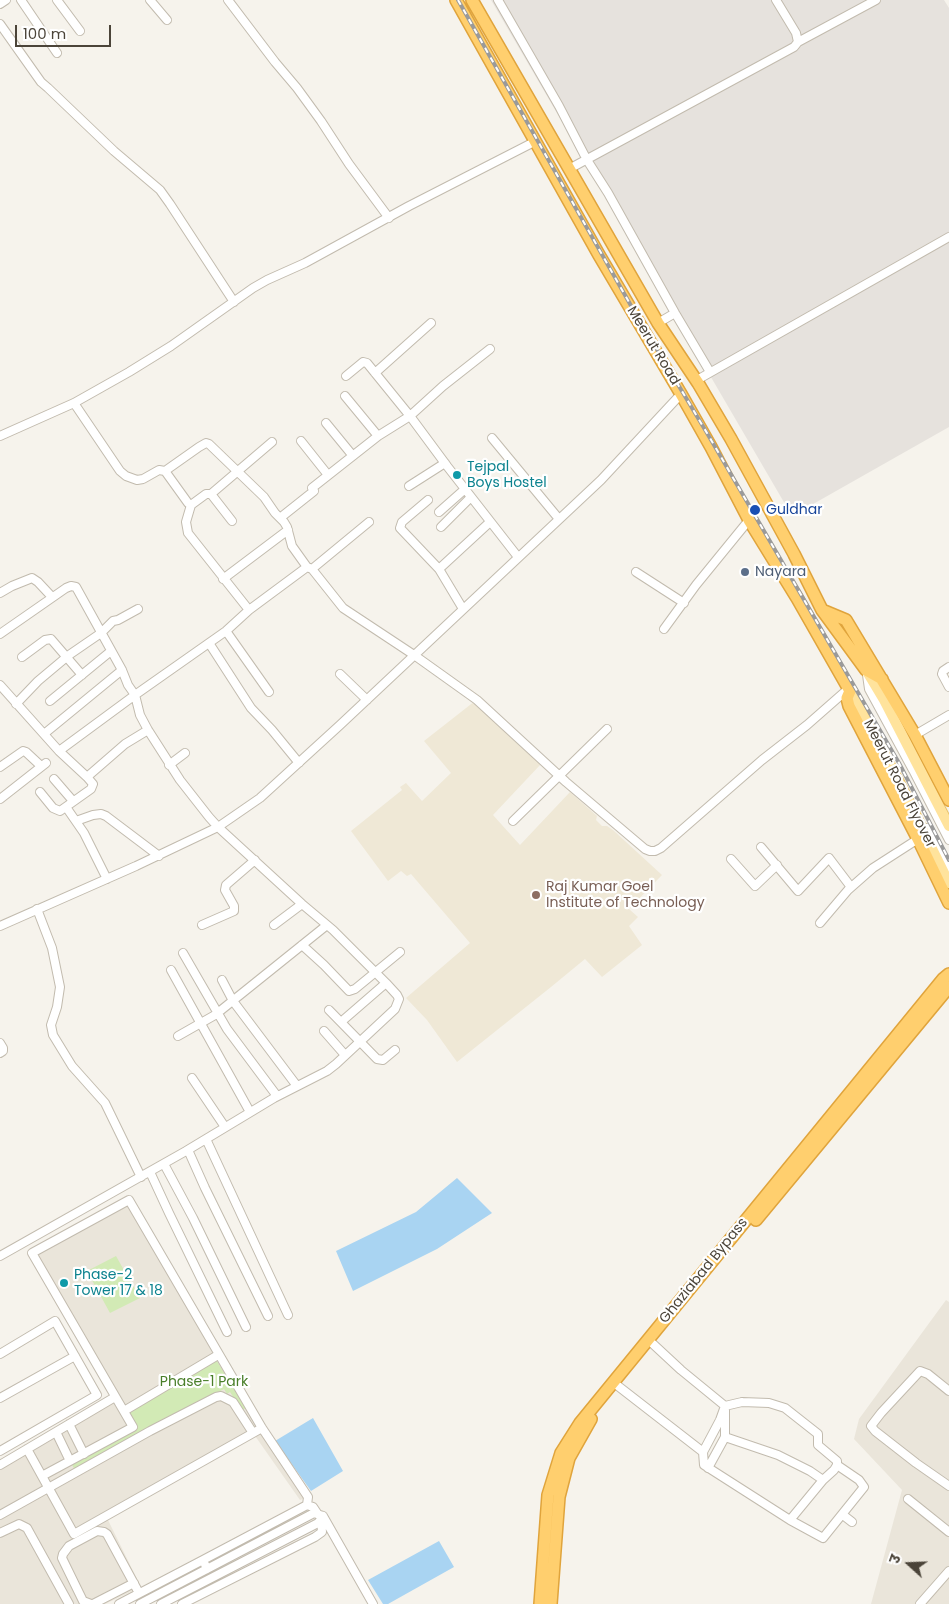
<!DOCTYPE html>
<meta charset="utf-8">
<style>
body{margin:0}
#map{position:relative;width:949px;height:1604px;overflow:hidden;background:#f6f3ec;font-family:Poppins,"Noto Sans Devanagari",sans-serif}
canvas{display:block}
.north{position:absolute;left:884px;top:1539px;width:50px;height:50px;-webkit-text-stroke:4px #fff;paint-order:stroke;rotate:290deg;font-size:14px;font-weight:700;line-height:20px;text-align:center;color:#4b4439}
.north::after{content:'';display:block;margin:auto;width:18px;height:22px;background:#4b4439;clip-path:polygon(50% 0,100% 100%,50% 72%,0 100%)}
.scale{position:absolute;left:15px;top:25px;width:96px;height:22px;box-sizing:border-box;border:2px solid #4b4439;border-top:0;padding-left:6px;font-size:15px;line-height:18px;white-space:nowrap;color:#4b4439;-webkit-text-stroke:4px #fff;paint-order:stroke}
</style>
<div id="map">
<canvas width="949" height="1604"></canvas>
<div class="north">उ</div>
<div class="scale">100 m</div>
</div>
<script>
const ctx = document.querySelector('canvas').getContext('2d');
ctx.lineJoin = 'round';
function paint(path, color) { ctx.fillStyle = color; ctx.fill(path, 'evenodd'); }
const poly = rows => new Path2D(rows.map(r => 'M' + r).join(''));
function stroke(path, color, width, dash) { ctx.strokeStyle = color; ctx.lineWidth = width; ctx.lineCap = dash ? 'butt' : 'round'; ctx.setLineDash(dash || []); ctx.stroke(path); }
function label(font, color, halo, rows, align = 'center') {
  ctx.font = font + ' Poppins,sans-serif'; ctx.lineWidth = 4.5; ctx.setLineDash([]); ctx.textBaseline = 'middle'; ctx.strokeStyle = halo; ctx.fillStyle = color; for (const [text, x, y, turn = 0] of rows) {
    ctx.save(); ctx.translate(x, y); ctx.rotate((+turn || 0) * Math.PI / 180); ctx.textAlign = isNaN(turn) ? turn : align; if (halo) ctx.strokeText(text, 0, 0); ctx.fillText(text, 0, 0); ctx.restore();
  }
}
paint(poly([
 [129,1200,308,1497,300,1500,253,1433,106,1516,141,1587,105,1604,0,1604,0,1461,115,1397,32,1253],
 [946,1300,949,1302,949,1604,871,1604,902,1490,854,1439,859,1419]
]), '#eae5da');
paint(poly([
 [491,0,944,0,949,8,949,427,792,516]
]), '#e6e2dd');
paint(poly([
 [475,701,541,764,493,815,520,845,570,792,597,816,596,820,602,826,607,826,613,830,662,875,629,909,638,917,629,926,642,945,602,977,585,959,551,987,457,1062,427,1020,406,998,470,943,411,874,407,876,401,871,388,881,351,831,402,790,400,787,406,783,422,801,451,773,424,741]
]), '#efe8d6');
paint(poly([
 [116,1256,125,1272,129,1269,133,1276,129,1279,140,1298,110,1313,87,1271],
 [215,1358,246,1408,242,1410,230,1392,227,1394,224,1389,75,1471,71,1462,133,1427,126,1412]
]), '#d2eab5');
paint(poly([
 [457,1178,492,1213,437,1249,353,1291,336,1251,416,1212],
 [313,1418,343,1471,311,1491,275,1441],
 [439,1541,454,1567,388,1604,383,1604,368,1580]
]), '#a9d4f2');
const minor = poly([
 [21,0,57,53],
 [57,0,80,31],
 [150,0,167,20],
 [228,0,275,62,297,88,321,121,349,164,389,218],
 [498,0,559,106,587,160,608,193,675,313,710,372],
 [0,4,6,0],
 [0,24,41,82,48,88,114,151,160,190,170,204,234,302],
 [798,42,876,0],
 [569,169,794,47,798,42,796,33,776,0],
 [658,323,675,313],
 [375,373,431,323],
 [346,376,363,362,367,363,410,416,447,466,518,557],
 [697,380,949,237],
 [345,396,378,436],
 [74,403,120,471,126,476,137,480,143,479,159,470,165,471,188,503,191,505,206,494,211,494,232,521],
 [326,423,353,456],
 [0,436,74,403,129,372,171,346,253,288,267,280,305,263,409,206,536,141],
 [492,438,559,519],
 [301,441,328,475],
 [165,471,199,447,206,443,209,444,264,497,275,513,284,522,287,527,292,546,307,567],
 [409,486,445,463],
 [312,488,378,436,410,416,443,386,490,349],
 [211,494,272,442],
 [428,500,402,522,400,528,439,569,463,609],
 [191,505,186,522,188,533,249,610],
 [439,512,465,489],
 [280,518,314,491],
 [441,527,471,497],
 [312,569,369,522],
 [439,569,490,522],
 [636,572,684,603],
 [223,579,288,530],
 [0,593,12,586,32,578,38,582,52,597],
 [664,629,696,585,749,520],
 [226,631,269,692],
 [0,634,66,588,71,586,76,587,122,670,128,685,135,695,140,715,148,730,180,780,209,817,218,827,302,904,333,930,386,983,397,995,399,999,395,1009,336,1064,327,1071,274,1098,186,1151,0,1256],
 [209,643,251,708,272,730,299,763],
 [22,657,45,640,51,639,82,675],
 [949,667,943,671,942,674,949,687],
 [340,674,367,700],
 [867,675,869,689,913,770,949,840],
 [0,685,59,751,87,777,93,784,91,789,60,811,53,808,40,792],
 [50,701,111,651],
 [16,704,38,681,69,655,101,633,113,621,118,620,138,609],
 [44,734,122,670],
 [915,735,949,715],
 [59,751,135,695,226,631,249,610,307,567,312,569,343,608,414,655,477,700,566,782,645,849,650,851,655,851,661,848,762,760,807,725,848,689],
 [169,765,185,753],
 [0,767,23,751,26,752,41,766],
 [87,777,125,744,148,730],
 [54,779,73,801],
 [0,799,46,763],
 [66,807,84,833,107,879],
 [76,821,93,815,101,814,106,816,159,856],
 [513,821,607,729],
 [927,828,949,871],
 [761,847,798,891,829,858,851,887],
 [731,859,755,886,777,865],
 [37,909,52,948,60,987,57,1007,51,1025,53,1035,72,1066,105,1103,141,1177],
 [820,923,848,890,873,868,918,839],
 [202,925,234,911,234,906,225,890,226,885,255,860],
 [274,925,302,904],
 [0,926,136,866,218,827,260,798,340,725,601,480,681,394],
 [302,945,324,965,349,991,355,989,400,952],
 [183,953,227,1029,277,1096],
 [171,970,250,1112],
 [222,980,233,1001,297,1086],
 [329,1010,377,1059,383,1060,395,1050],
 [341,1022,386,983],
 [324,1031,345,1055],
 [178,1036,215,1015,327,925],
 [0,1043,3,1048,3,1051,0,1053],
 [192,1078,225,1127],
 [206,1139,288,1315],
 [188,1150,205,1188,268,1316],
 [164,1164,193,1218,246,1327],
 [150,1172,169,1213,227,1332],
 [653,1344,681,1370,725,1406],
 [0,1354,55,1321,97,1395,0,1451],
 [618,1386,703,1452],
 [949,1391,928,1374,920,1371,881,1413,871,1426,875,1431,916,1463,949,1486],
 [0,1398,75,1356],
 [742,1402,769,1403,785,1408,818,1434,818,1445,837,1461,837,1465,834,1470,823,1480,790,1520,704,1465,703,1452,720,1420,725,1406,742,1402],
 [725,1410,725,1437],
 [124,1411,218,1355],
 [69,1424,84,1454],
 [56,1432,70,1461],
 [27,1449,74,1534,262,1428],
 [0,1465,115,1397],
 [708,1468,725,1437,778,1455,810,1471,823,1480],
 [42,1476,133,1427,32,1253,129,1200,262,1428,308,1497,307,1505],
 [908,1499,949,1532],
 [0,1515,150,1431,216,1397,221,1396,233,1402,253,1433],
 [843,1515,852,1522],
 [323,1516,373,1604],
 [790,1520,823,1538,864,1487,859,1480,837,1465],
 [0,1533,19,1524,27,1528,69,1604],
 [207,1569,203,1560,307,1505,313,1507,317,1513],
 [91,1604,83,1601,62,1558,63,1554,69,1546,97,1531,104,1532,107,1534,139,1593],
 [93,1604,134,1583],
 [119,1604,203,1560],
 [140,1604,314,1513,323,1516,318,1523,161,1604],
 [182,1604,315,1537,322,1532,321,1519],
 [920,1604,949,1571]
]);
const major = poly([
 [866,670,884,700,949,826],
 [850,691,899,782,949,883]
]);
const highway = poly([
 [456,0,599,255,681,394,711,447,749,520,797,598,850,691,847,698,849,706,920,843,949,903],
 [472,0,658,323,698,383,731,439,794,554,822,610,866,670,882,679],
 [822,610,846,620,915,735,949,800],
 [756,1220,949,987],
 [540,1604,548,1495,561,1453,580,1423,943,979,949,974],
 [551,1604,559,1497,569,1458,591,1419]
]);
stroke(minor, '#c2bbae', 10);
stroke(major, '#e6c16a', 12);
stroke(highway, '#e0a43c', 14);
stroke(minor, '#fff', 8);
stroke(major, '#ffe39c', 10);
stroke(highway, '#ffcf6e', 11);
const rail = poly([
 [458,0,634,311,707,433,899,763,949,860]
]);
stroke(rail, '#9a9a9a', 4);
stroke(rail, '#fff', 2, [5.5]);
for (const [x, y, r, color] of [
 [457,475,5,"#0f9aa8"],
 [755,510,6,"#1a4fb4"],
 [745,572,5,"#5c6f8a"],
 [536,895,5,"#8d6e63"],
 [64,1283,5,"#0f9aa8"]
]) { const dot = new Path2D(); dot.arc(x, y, r, 0, 2 * Math.PI); ctx.fillStyle = color; ctx.fill(dot); stroke(dot, '#fff', 2); }
label('14px', '#4b4439', '#fff', [
 ["Meerut Road",653,346,59],
 ["Meerut Road Flyover",899,784,63],
 ["Ghaziabad Bypass",704,1271,-51]
]);
label('14px', '#0d838f', '#fff', [
 ["Tejpal",467,467],
 ["Boys Hostel",467,483],
 ["Phase-2",74,1275],
 ["Tower 17 & 18",74,1291]
], 'left');
label('14px', '#164399', '#fff', [
 ["Guldhar",766,510]
], 'left');
label('14px', '#4e5e75', '#fff', [
 ["Nayara",755,572]
], 'left');
label('14px', '#785e54', '#fff', [
 ["Raj Kumar Goel",546,887],
 ["Institute of Technology",546,903]
], 'left');
label('14px', '#4a7f2a', '#fff', [
 ["Phase-1 Park",204,1382]
]);
</script>
